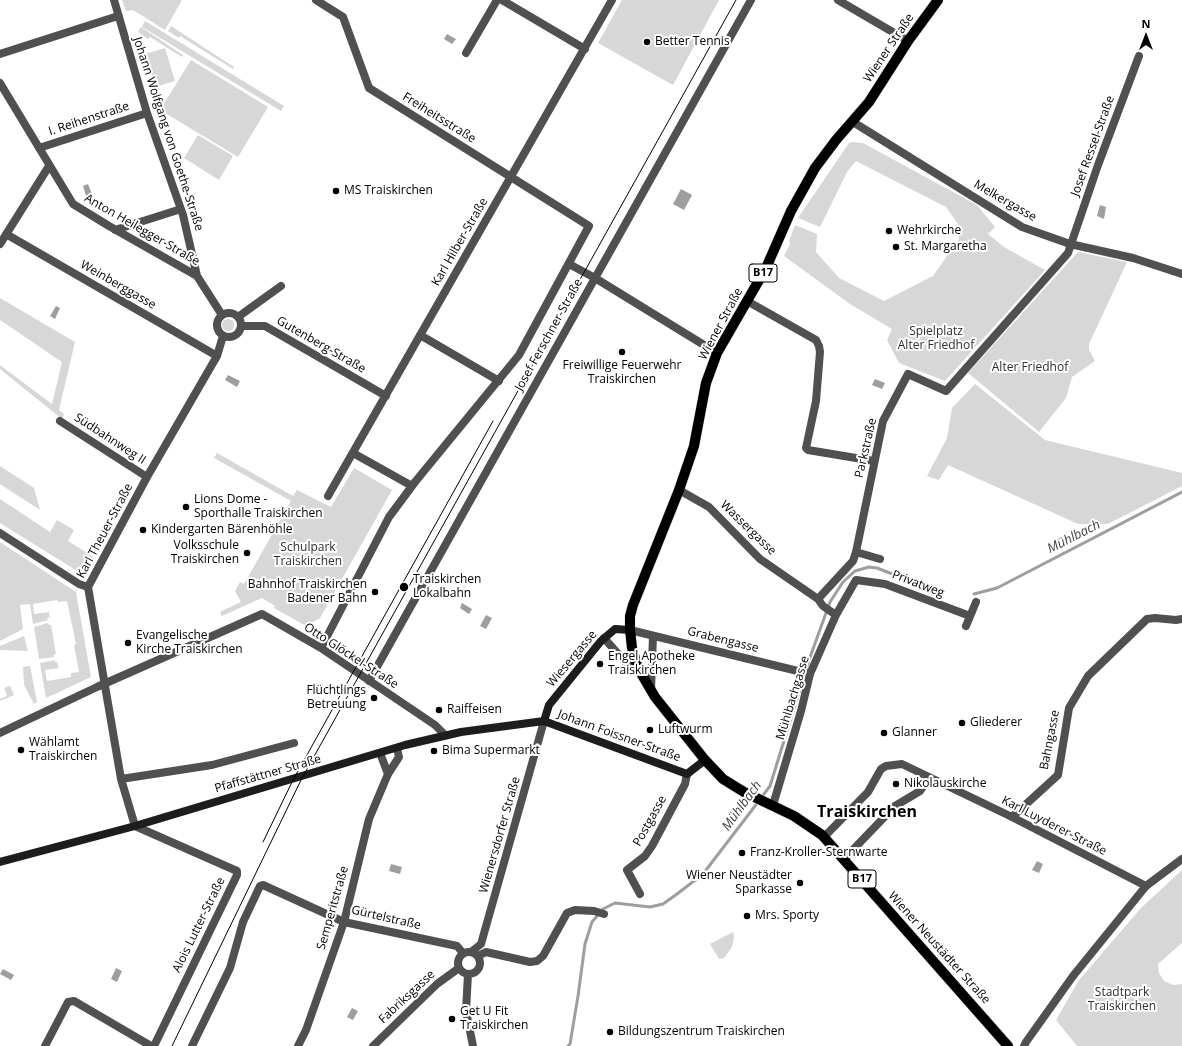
<!DOCTYPE html>
<meta charset="utf-8">
<style>
body{margin:0}
#map{position:relative;width:1182px;height:1046px;overflow:hidden;background:#fff;font-family:"Open Sans",sans-serif}
canvas{display:block}
.north{position:absolute;left:1126px;top:16px;width:40px;height:40px;-webkit-text-stroke:3px #fff;paint-order:stroke;rotate:0deg;font-size:11px;font-weight:700;line-height:16px;text-align:center;color:#000}
.north::after{content:'';display:block;margin:auto;width:14px;height:18px;background:#000;clip-path:polygon(50% 0,100% 100%,50% 72%,0 100%)}
</style>
<div id="map">
<canvas width="1182" height="1046"></canvas>
<div class="north">N</div>
</div>
<script>
const ctx = document.querySelector('canvas').getContext('2d');
ctx.lineJoin = 'round';
function paint(path, color) { ctx.fillStyle = color; ctx.fill(path, 'evenodd'); }
const poly = rows => new Path2D(rows.map(r => 'M' + r).join(''));
function stroke(path, color, width, dash) { ctx.strokeStyle = color; ctx.lineWidth = width; ctx.lineCap = dash ? 'butt' : 'round'; ctx.setLineDash(dash || []); ctx.stroke(path); }
function label(font, color, halo, rows, align = 'center') {
  ctx.font = font + ' "Open Sans",sans-serif'; ctx.lineWidth = 4; ctx.setLineDash([]); ctx.textBaseline = 'middle'; ctx.strokeStyle = halo; ctx.fillStyle = color; for (const [text, x, y, turn = 0] of rows) {
    ctx.save(); ctx.translate(x, y); ctx.rotate((+turn || 0) * Math.PI / 180); ctx.textAlign = isNaN(turn) ? turn : align; if (halo) ctx.strokeText(text, 0, 0); ctx.fillText(text, 0, 0); ctx.restore();
  }
}
paint(poly([
 [122,0,182,0,165,30,133,10,126,11],
 [622,0,719,0,673,85,598,43],
 [145,21,284,106,281,111,142,27],
 [171,26,234,67,233,69,180,36,179,38,168,31],
 [141,27,183,55,182,57,150,37,148,39,138,32],
 [165,48,175,81,155,87,145,54],
 [191,60,268,107,238,157,160,110],
 [198,135,233,156,219,180,184,158],
 [853,142,863,143,977,205,995,227,988,234,1004,247,1045,270,945,381,899,363,887,340,892,329,850,304,784,256,790,244,789,241,795,225,817,234,816,252,839,278,884,301,933,276,959,239,958,224,946,207,856,161,847,172,820,227,798,218,849,143],
 [1078,252,1127,262,1089,344,1089,350,1095,361,1072,377,1066,398,1039,432,968,373],
 [0,298,75,342,59,410,64,414,62,419,0,369,0,365,52,404,62,362,0,320],
 '222 325a6 6 0 1 1 12 0a6 6 0 1 1-12 0Z',
 [975,384,1045,440,1182,473,1182,486,1108,524,1078,524,948,465,939,480,927,476,947,438,952,408],
 [217,453,293,496,297,490,331,507,354,468,392,490,320,618,306,626,274,608,275,606,262,598,222,616,220,612,241,602,235,591,240,582,244,584,291,501,214,458],
 [0,466,34,488,40,510,0,484],
 [0,499,50,532,57,520,74,530,68,541,92,556,82,574,0,523],
 [0,542,76,592,91,677,46,698,40,663,55,660,55,662,57,662,59,668,45,670,47,681,71,677,71,673,79,672,74,645,76,644,67,601,58,602,57,600,33,604,34,614,49,612,50,617,47,618,48,620,33,624,30,604,20,605,23,629,0,641],
 [48,623,49,625,51,625,56,654,54,654,54,657,39,659,34,627],
 [24,636,28,651,0,650,0,646],
 [30,666,37,702,34,704,24,685,23,667],
 [10,686,14,695,0,701,0,699,7,696,4,688],
 [1182,870,1182,943,1158,964,1159,973,1164,981,1173,985,1182,984,1182,1046,1077,1046,1056,1020,1079,980,1141,908],
 [733,932,734,937,732,947,724,958,719,959,710,944]
]), '#d7d7d7');
paint(poly([
 [447,34,456,39,452,44,444,39],
 [88,184,92,194,86,196,83,186],
 [681,189,692,195,684,210,673,204],
 [1100,205,1106,207,1104,219,1097,216],
 [56,306,60,308,55,319,50,316],
 [228,375,240,381,237,387,225,380],
 [875,379,885,383,882,389,872,385],
 [462,603,472,609,469,614,460,608],
 [486,615,492,618,486,629,480,626],
 [1037,861,1043,864,1039,873,1032,870],
 [391,864,402,867,400,874,389,871],
 [116,968,122,971,117,982,111,979],
 [3,969,14,975,11,980,0,974],
 [352,1008,358,1011,353,1020,347,1017]
]), '#9e9e9e');
stroke(poly([
 [974,594,997,588,1182,492],
 [568,1046,570,1044,578,996,585,944,592,922,603,909,615,903,650,907,663,904,677,894,703,874,752,810,770,786,809,660,830,602,843,582,855,571,869,567,877,568,941,593]
]), '#9e9e9e', 3);
const primary = poly([
 [938,0,908,41,869,102,836,140,815,168,791,211,766,268,717,353,706,383,694,446,679,490,633,605,630,616,630,630,632,648,638,668,655,697,705,760,723,779,744,792,794,816,822,835,1008,1046]
]);
stroke(primary, '#dbdbdb', 11);
stroke(poly([
 [114,0,147,113,183,215,197,276],
 [316,0,343,17,369,88,589,226,519,355,415,482,389,517,321,648],
 [502,0,585,49],
 [838,0,908,41],
 [466,53,497,0],
 [0,54,118,16],
 [0,83,73,204,109,226,197,276,222,315],
 [853,122,1022,227,1070,244,1133,258,1182,274],
 [39,148,147,113],
 [115,230,181,209],
 [6,234,217,356],
 [0,244,49,166],
 [569,264,595,278,717,353],
 [747,301,816,340,819,346,820,352,816,401,806,448,808,450,874,461],
 '217 325a12 12 0 1 1 24 0a12 12 0 1 1-24 0Z',
 [238,317,281,286],
 [241,326,265,326,386,396],
 [420,335,499,381],
 [60,421,147,477],
 [353,453,412,486],
 [679,490,709,507,760,559,818,599,823,606,836,615],
 [328,496,612,0],
 [0,533,79,584,88,587],
 [856,552,883,421,908,374,946,391,1068,253,1098,165,1139,56],
 [818,599,853,561,856,552,880,559],
 [966,626,976,602],
 [630,630,810,674],
 [604,638,626,663,638,668],
 [369,681,751,0],
 [651,690,653,636],
 [0,733,97,687,262,614,321,648,435,725,445,735],
 [380,753,388,774],
 [121,779,212,765,294,743],
 [773,805,801,711,810,674,836,615,856,580,885,584,970,616],
 [1012,817,1058,775,1069,708,1088,676,1147,619,1155,618,1176,620,1182,619],
 [824,837,868,792,881,769,886,766,902,764,1012,817,1146,886],
 [845,858,895,806,920,791,929,777],
 [640,894,627,870,645,856,652,846,685,784,687,774],
 [471,952,481,944,544,721],
 '458 963a11 11 0 1 1 22 0a11 11 0 1 1-22 0Z',
 [478,956,486,952,530,962,537,961,543,956,567,913,575,910,594,911,604,914],
 [468,974,466,1011,473,1046],
 [45,1046,68,1002,74,1001,151,1046],
 [154,1046,237,875,237,871,135,826,121,779,88,587,147,477,217,356,223,336],
 [192,1046,230,968,243,922,260,886,263,885,344,922,457,946,463,953],
 [298,1046,306,1030,344,922,369,819,388,774,399,757,397,748],
 [373,1046,437,984,459,968],
 [1024,1046,1026,1042,1073,976,1146,886,1182,859]
]), '#505050', 8);
stroke(poly([
 [544,721,549,705,601,641,615,629,630,630],
 [0,862,135,826,405,745,461,732,544,721,687,774,705,760]
]), '#1d1d1d', 8);
stroke(primary, '#000', 10);
stroke(poly([
 [263,842,293,780,493,421],
 [172,1046,302,778,736,0]
]), '#000', 1);
for (const [x, y, r, color] of [
 [647,42,4,"#000"],
 [336,191,4,"#000"],
 [889,231,4,"#000"],
 [896,247,4,"#000"],
 [622,352,4,"#000"],
 [186,507,4,"#000"],
 [143,530,4,"#000"],
 [247,553,4,"#000"],
 [404,587,5,"#000"],
 [375,592,4,"#000"],
 [128,643,4,"#000"],
 [600,664,4,"#000"],
 [374,698,4,"#000"],
 [439,710,4,"#000"],
 [962,723,4,"#000"],
 [650,730,4,"#000"],
 [884,733,4,"#000"],
 [21,750,4,"#000"],
 [434,751,4,"#000"],
 [896,784,4,"#000"],
 [742,853,4,"#000"],
 [800,883,4,"#000"],
 [747,916,4,"#000"],
 [452,1019,4,"#000"],
 [610,1032,4,"#000"]
]) { const dot = new Path2D(); dot.arc(x, y, r, 0, 2 * Math.PI); ctx.fillStyle = color; ctx.fill(dot); stroke(dot, '#fff', 1.5); }
for (const [x, y, w] of [
 [763,273,28],
 [862,879,28]
]) { const box = new Path2D(); box.roundRect(x - w / 2, y - 9, w, 18, 3); ctx.fillStyle = '#fff'; ctx.fill(box); stroke(box, '#000', 1); }
label('bold 11px', '#000', null, [
 ["B17",763,273],
 ["B17",862,879]
]);
label('12px', '#000', '#fff', [
 ["Better Tennis",655,42],
 ["MS Traiskirchen",344,191],
 ["Wehrkirche",897,231],
 ["St. Margaretha",904,247],
 ["Freiwillige Feuerwehr",622,366,"center"],
 ["Traiskirchen",622,380,"center"],
 ["Lions Dome -",194,500],
 ["Sporthalle Traiskirchen",194,514],
 ["Kindergarten Bärenhöhle",151,530],
 ["Volksschule",239,546,"right"],
 ["Traiskirchen",239,560,"right"],
 ["Traiskirchen",413,580],
 ["Lokalbahn",413,594],
 ["Bahnhof Traiskirchen",367,585,"right"],
 ["Badener Bahn",367,599,"right"],
 ["Evangelische",136,636],
 ["Kirche Traiskirchen",136,650],
 ["Engel Apotheke",608,657],
 ["Traiskirchen",608,671],
 ["Flüchtlings",366,691,"right"],
 ["Betreuung",366,705,"right"],
 ["Raiffeisen",447,710],
 ["Gliederer",970,723],
 ["Luftwurm",658,730],
 ["Glanner",892,733],
 ["Wählamt",29,743],
 ["Traiskirchen",29,757],
 ["Bima Supermarkt",442,751],
 ["Nikolauskirche",904,784],
 ["Franz-Kroller-Sternwarte",750,853],
 ["Wiener Neustädter",792,876,"right"],
 ["Sparkasse",792,890,"right"],
 ["Mrs. Sporty",755,916],
 ["Get U Fit",460,1012],
 ["Traiskirchen",460,1026],
 ["Bildungszentrum Traiskirchen",618,1032]
], 'left');
label('12px', '#000', '#fff', [
 ["Wiener Straße",889,48,-56],
 ["Freiheitsstraße",439,118,32],
 ["I. Reihenstraße",89,119,-18],
 ["Johann Wolfgang von Goethe-Straße",168,134,72],
 ["Josef Ressel-Straße",1093,146,-70],
 ["Melkergasse",1005,201,30],
 ["Anton Heilegger-Straße",142,230,30],
 ["Karl Hilber-Straße",460,242,-60],
 ["Weinberggasse",118,285,30],
 ["Wiener Straße",721,324,-62],
 ["Josef Ferschner-Straße",549,335,-61],
 ["Gutenberg-Straße",321,345,30],
 ["Südbahnweg II",110,439,33],
 ["Parkstraße",866,448,-77],
 ["Wassergasse",748,528,44],
 ["Karl Theuer-Straße",105,531,-62],
 ["Privatweg",918,584,21],
 ["Grabengasse",723,640,14],
 ["Otto Glöckel-Straße",351,656,33],
 ["Wiesergasse",572,659,-50],
 ["Mühlbachgasse",793,698,-73],
 ["Johann Foissner-Straße",619,736,20],
 ["Bahngasse",1050,740,-79],
 ["Pfaffstättner Straße",268,774,-16],
 ["Postgasse",650,821,-61],
 ["Karl Luyderer-Straße",1054,826,27],
 ["Wienersdorfer Straße",500,835,-74],
 ["Semperitstraße",333,908,-74],
 ["Gürtelstraße",386,918,13],
 ["Alois Lutter-Straße",199,925,-64],
 ["Wiener Neustädter Straße",939,948,48],
 ["Fabriksgasse",407,997,-43]
]);
label('12px', '#2e2e2e', '#fff', [
 ["Spielplatz",936,332],
 ["Alter Friedhof",936,346],
 ["Alter Friedhof",1030,368],
 ["Schulpark",308,548],
 ["Traiskirchen",308,562],
 ["Stadtpark",1122,993],
 ["Traiskirchen",1122,1007]
]);
label('italic 13px', '#3f3f3f', '#fff', [
 ["Mühlbach",1074,537,-27],
 ["Mühlbach",742,806,-54]
]);
label('bold 16px', '#000', '#fff', [
 ["Traiskirchen",867,812]
]);
</script>
